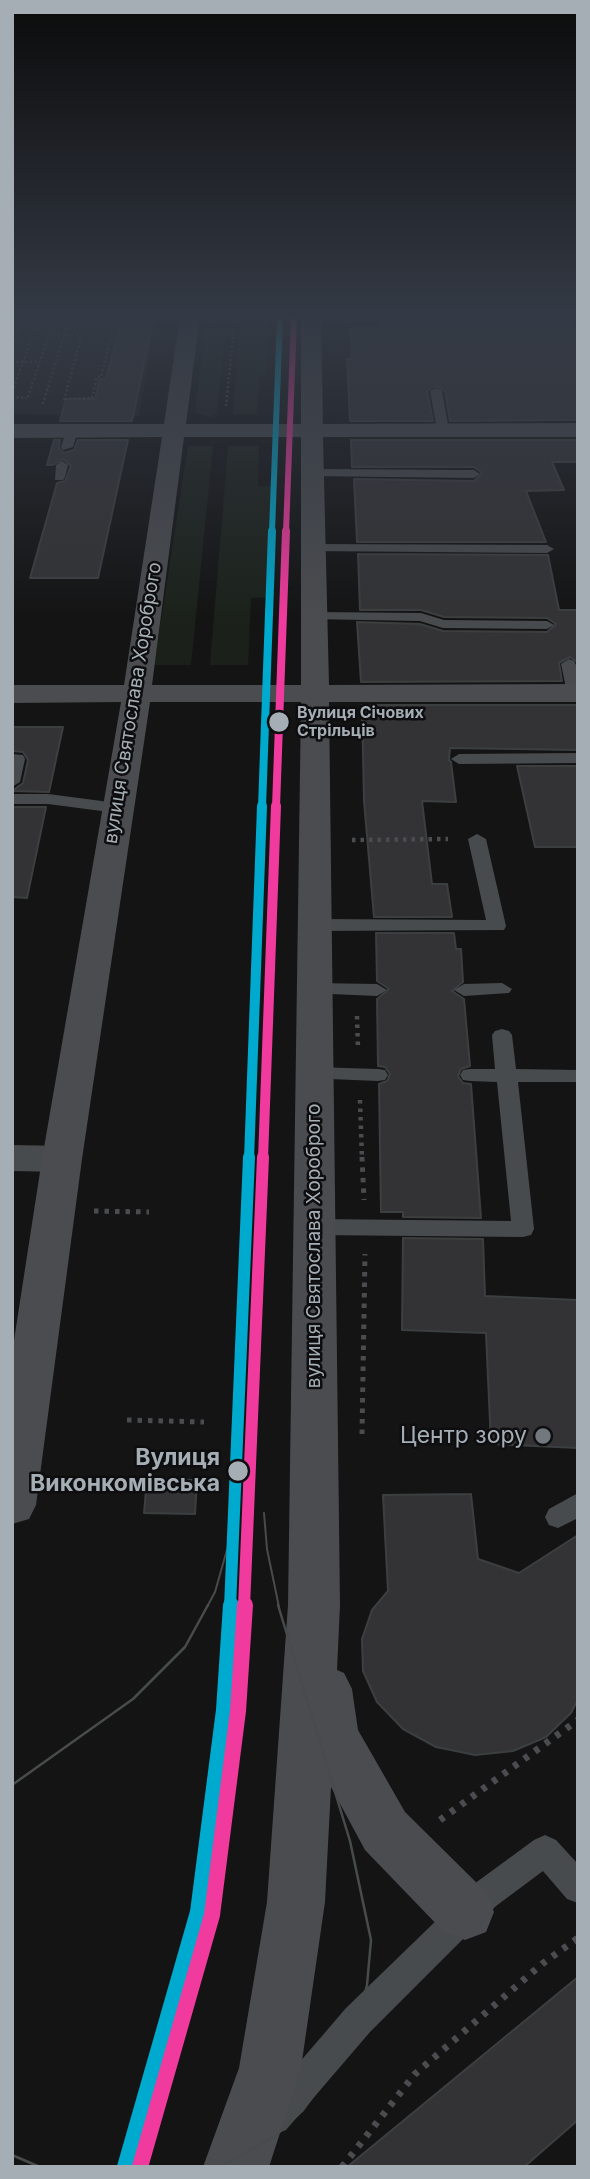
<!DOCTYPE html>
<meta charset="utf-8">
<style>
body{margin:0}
#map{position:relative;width:590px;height:2179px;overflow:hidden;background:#141414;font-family:Inter,sans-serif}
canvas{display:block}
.frame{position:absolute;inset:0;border:14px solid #a5aeb5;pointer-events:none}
</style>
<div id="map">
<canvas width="590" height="2179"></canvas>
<div class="frame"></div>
</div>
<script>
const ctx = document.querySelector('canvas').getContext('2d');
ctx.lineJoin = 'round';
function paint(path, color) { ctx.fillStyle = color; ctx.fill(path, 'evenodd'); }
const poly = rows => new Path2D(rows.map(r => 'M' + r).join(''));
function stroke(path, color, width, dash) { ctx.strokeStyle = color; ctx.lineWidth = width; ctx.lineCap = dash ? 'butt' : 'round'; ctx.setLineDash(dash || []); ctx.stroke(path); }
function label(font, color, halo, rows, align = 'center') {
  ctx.font = font + ' Inter,sans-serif'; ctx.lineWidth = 5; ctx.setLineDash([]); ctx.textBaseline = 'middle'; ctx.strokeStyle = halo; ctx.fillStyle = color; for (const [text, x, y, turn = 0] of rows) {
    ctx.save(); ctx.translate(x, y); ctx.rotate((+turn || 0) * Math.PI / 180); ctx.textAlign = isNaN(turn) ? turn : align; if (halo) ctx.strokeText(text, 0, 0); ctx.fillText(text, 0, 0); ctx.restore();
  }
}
paint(poly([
 [12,316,156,316,139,416,12,414]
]), '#1e1e20');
paint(poly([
 [240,316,269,316,266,375,260,375,257,414,233,414],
 [205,327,226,328,217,413,210,417,195,413],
 [188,446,213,446,191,665,154,665],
 [228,446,259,446,258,486,273,486,272,597,251,598,248,665,210,665]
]), '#1b211a');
const building = poly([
 [122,316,154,316,132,421,60,421,66,399,95,399,100,379,106,379,122,316],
 [379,316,570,316,578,337,578,420,450,421,445,391,435,386,427,391,433,421,350,421,347,359,352,359,350,328,380,328,379,316],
 [54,440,60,440,59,448,64,453,74,450,78,440,128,440,98,578,30,578,57,483,65,481,71,466,63,459,53,465,47,465,54,440],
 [351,440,578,440,578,462,552,462,564,490,526,491,546,542,357,542,354,479,474,481,482,473,474,467,352,467,351,440],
 [358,554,548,555,559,610,578,610,578,663,570,657,559,663,562,681,361,682,357,622,420,624,443,631,547,632,556,624,547,618,444,617,421,610,360,610,358,554],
 [362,705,578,705,578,750,450,748,449,760,451,762,456,802,422,801,432,884,447,884,452,917,374,917,364,801,362,705],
 [12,727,63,727,49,792,12,791,23,783,28,760,23,752,12,751,12,727],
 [517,766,578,766,578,847,535,847,517,766],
 [12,807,46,807,27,898,12,897,12,807],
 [376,933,454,933,456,949,461,949,463,982,452,991,464,999,470,1066,461,1069,458,1076,463,1083,471,1084,481,1218,403,1217,403,1212,381,1212,379,1084,387,1081,390,1074,385,1067,378,1066,377,999,389,989,377,981,376,933],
 [403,1238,483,1239,485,1296,578,1300,578,1448,491,1444,486,1333,402,1330,403,1238],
 [147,1479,197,1480,195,1514,144,1513,147,1479],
 [471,1494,478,1559,519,1573,578,1535,578,1699,571,1713,546,1737,513,1751,475,1755,436,1747,403,1729,377,1702,363,1671,362,1639,372,1610,388,1591,383,1495,471,1494],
 [578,1977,578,2120,524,2167,347,2167,578,1977]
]);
paint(building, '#333335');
stroke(building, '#3c3f40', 2);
stroke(poly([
 [12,319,20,319],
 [114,325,159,325],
 [12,328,19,328,12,347],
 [16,328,21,316],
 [19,328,51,327],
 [49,335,81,335],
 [12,362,39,362],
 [12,392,40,316],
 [12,397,27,398],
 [28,397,55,316],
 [65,399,92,398,97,377,101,377,116,316],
 [64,400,87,316],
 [43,404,70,316],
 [226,406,235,316]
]), '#4a4c4f', 2.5, [2, 2.5]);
stroke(poly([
 [352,840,448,839],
 [357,1016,358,1049],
 [360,1100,362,1159]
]), '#4a4c4f', 4.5, [3.5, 5]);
stroke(poly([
 [362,1157,364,1200],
 [94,1211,149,1212],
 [127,1420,204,1422],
 [362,1434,365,1254]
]), '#4a4c4f', 5, [4.5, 6]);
stroke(poly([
 [440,1820,578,1720],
 [342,2167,415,2074,542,1964,578,1938]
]), '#4a4c4f', 7, [5, 8]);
paint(poly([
 [436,388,442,391,449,430,443,434,437,430,430,391,436,388],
 [72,427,78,431,73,447,63,450,61,447,66,431,72,427],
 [62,461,68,465,65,477,63,480,55,480,56,465,62,461],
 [313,469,474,470,480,474,474,478,309,476,309,470,313,469],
 [314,544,547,545,554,549,547,553,309,551,307,548,314,544],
 [315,612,421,613,444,620,547,621,554,625,547,629,443,628,420,621,310,619,308,616,310,613,315,612],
 [569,659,574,661,578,669,578,697,575,698,567,693,561,664,569,659],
 [578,753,578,763,459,764,451,759,459,754,578,753],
 [12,754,23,755,25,759,20,782,12,787,12,754],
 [12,794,48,794,117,803,126,808,117,813,48,804,12,804,12,794],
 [477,834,486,839,506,926,504,930,313,931,304,925,313,919,486,920,468,839,477,834],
 [314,983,377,984,387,990,377,996,307,993,304,989,307,985,314,983],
 [502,983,512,989,509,993,464,996,454,990,464,984,502,983],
 [502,1029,509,1031,512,1035,516,1069,578,1070,578,1082,518,1082,534,1229,531,1235,523,1237,315,1235,307,1233,304,1227,307,1221,315,1219,511,1221,497,1082,470,1081,463,1080,460,1075,463,1070,470,1069,495,1069,492,1035,495,1031,502,1029],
 [313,1067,378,1069,385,1070,388,1075,385,1080,378,1081,306,1078,303,1073,306,1068,313,1067],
 [578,1493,578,1518,558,1528,549,1525,545,1517,549,1509,578,1493],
 [545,1835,556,1840,578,1864,578,1903,567,1899,543,1871,496,1906,370,2032,286,2130,274,2135,262,2130,257,2118,262,2106,346,2008,474,1884,534,1840,545,1835]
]), '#484b4d');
paint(poly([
 [12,1145,62,1146,76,1150,82,1159,76,1168,62,1172,12,1171,12,1145]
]), '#484b4d');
paint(poly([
 [180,316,200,316,186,424,301,424,301,316,321,316,323,424,578,423,578,437,323,437,329,685,578,684,578,702,329,702,340,1605,337,1670,344,1673,352,1689,358,1730,405,1812,486,1892,494,1912,486,1932,465,1940,444,1932,365,1850,331,1787,325,1902,301,2068,269,2167,203,2167,239,2068,267,1902,288,1605,301,702,150,702,82,1159,36,1505,29,1519,12,1524,12,1353,42,1159,121,702,12,703,12,685,124,685,162,437,12,438,12,424,164,424,180,316],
 [184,437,301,437,301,685,152,685,184,437]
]), '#4a4c4f');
stroke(poly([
 [264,1513,267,1549,279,1607],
 [207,1607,215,1592,236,1518]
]), '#484b4c', 2);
stroke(poly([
 [12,1785,133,1699,185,1647,208,1605],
 [12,2155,40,2167],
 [220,2167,274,2137,303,2110,345,2052,358,2020,367,1985,371,1940,350,1841,278,1605]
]), '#484b4c', 2.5);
stroke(poly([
 [272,532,280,316]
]), '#00a9ce', 6);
stroke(poly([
 [262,807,272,531]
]), '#00a9ce', 8);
stroke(poly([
 [249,1159,262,806]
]), '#00a9ce', 10);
stroke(poly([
 [230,1607,249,1157]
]), '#00a9ce', 12);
stroke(poly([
 [125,2167,198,1912,224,1710,231,1605]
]), '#00a9ce', 16);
stroke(poly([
 [286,532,294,317]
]), '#f13a9d', 6);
stroke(poly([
 [276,807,286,531]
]), '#f13a9d', 8);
stroke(poly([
 [263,1159,276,806]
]), '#f13a9d', 10);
stroke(poly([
 [244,1607,263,1157]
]), '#f13a9d', 12);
stroke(poly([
 [140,2167,212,1915,238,1711,245,1605]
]), '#f13a9d', 16);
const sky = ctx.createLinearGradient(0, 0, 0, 621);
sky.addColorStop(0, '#0b0b0b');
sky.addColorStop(0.51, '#343a45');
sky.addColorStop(1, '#343a4500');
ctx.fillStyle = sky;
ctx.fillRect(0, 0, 590, 621);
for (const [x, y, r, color] of [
 [279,722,11,"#a5aeb5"],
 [543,1436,9,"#72787d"],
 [238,1471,11,"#a5aeb5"]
]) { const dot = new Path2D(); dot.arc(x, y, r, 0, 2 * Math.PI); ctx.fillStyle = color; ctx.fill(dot); stroke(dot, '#0e0e10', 2.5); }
label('bold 16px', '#a5aeb5', '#0e0e10', [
 ["Вулиця Січових",297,713],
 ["Стрільців",297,731]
], 'left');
label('19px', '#a5aeb5', '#0e0e10', [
 ["вулиця Святослава Хороброго",133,703,-81],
 ["вулиця Святослава Хороброго",314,1246,-90]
]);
label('23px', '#a5aeb5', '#0e0e10', [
 ["Центр зору",527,1436]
], 'right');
label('bold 23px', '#a5aeb5', '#0e0e10', [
 ["Вулиця",220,1458],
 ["Виконкомівська",220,1484]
], 'right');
</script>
